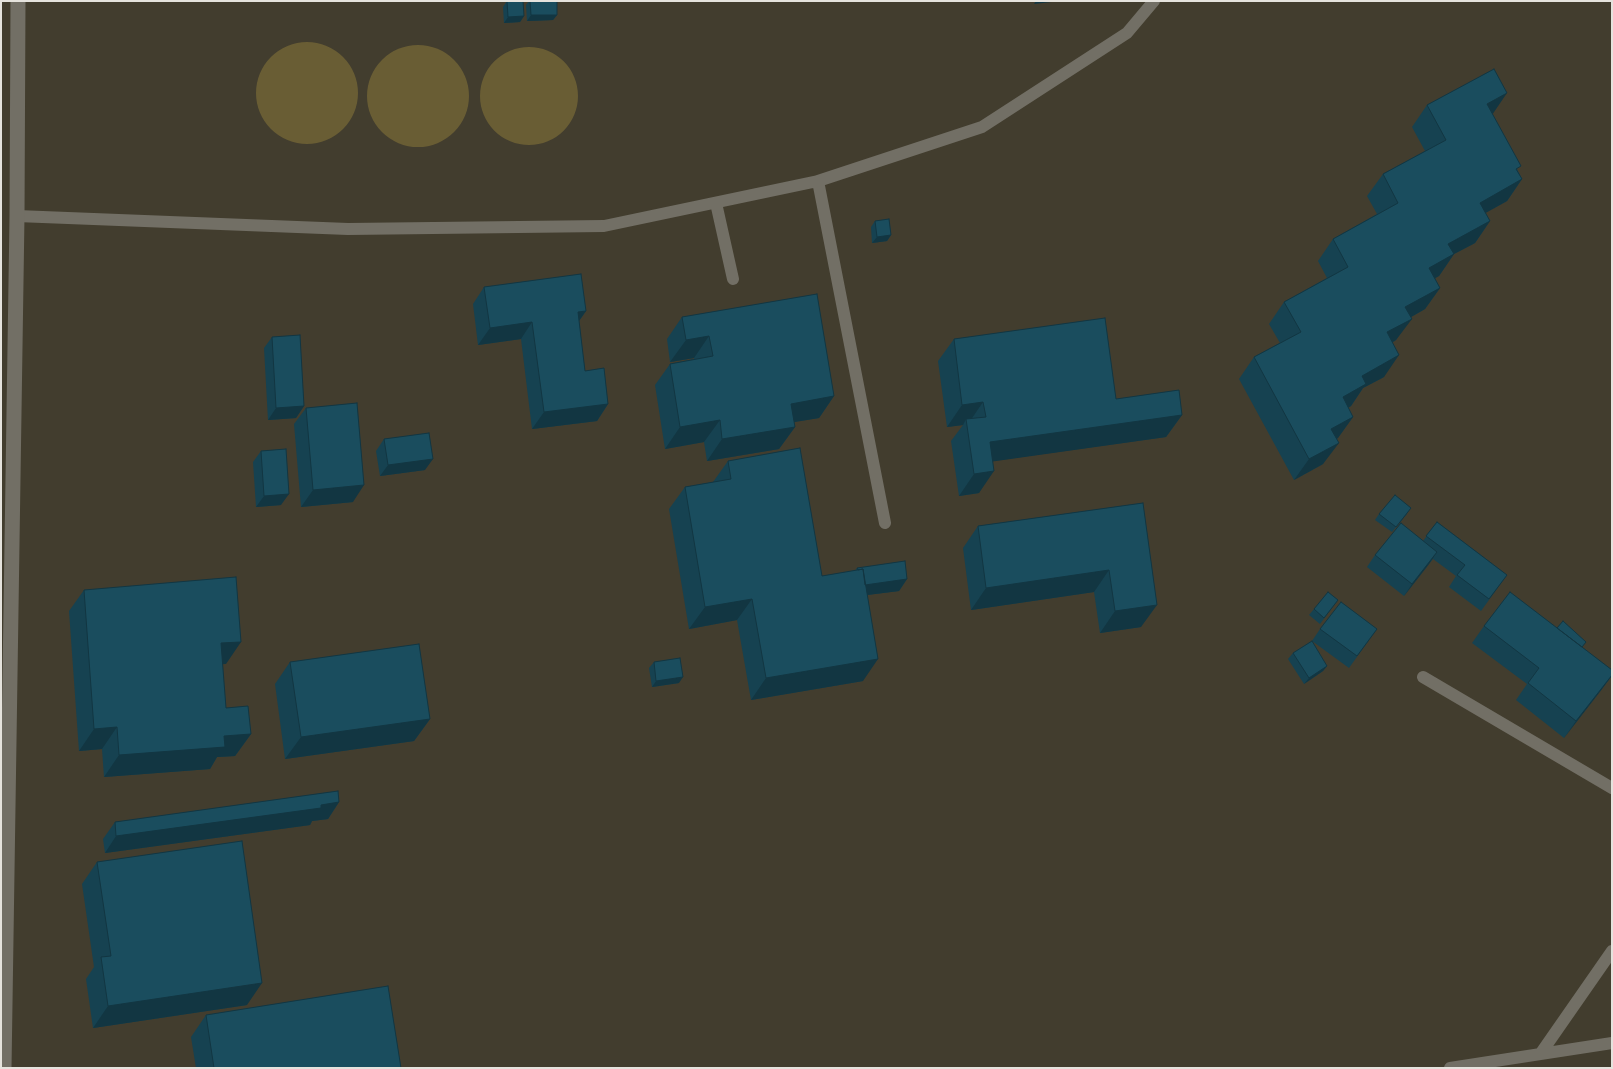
<!DOCTYPE html>
<style>
body{margin:0}
#map{position:relative;width:1613px;height:1069px;overflow:hidden;background:#38352c;font-family:Roboto,sans-serif}
canvas{display:block}
.frame{position:absolute;inset:0;border:2px solid #e5e3dd;pointer-events:none}
</style>
<div id="map">
<canvas width="1613" height="1069"></canvas>
<div class="frame"></div>
</div>
<script>
const ctx = document.querySelector('canvas').getContext('2d');
ctx.lineJoin = 'round';
function paint(path, color) { ctx.fillStyle = color; ctx.fill(path, 'evenodd'); }
const poly = rows => new Path2D(rows.map(r => 'M' + r).join(''));
function stroke(path, color, width, dash) { ctx.strokeStyle = color; ctx.lineWidth = width; ctx.lineCap = dash ? 'butt' : 'round'; ctx.setLineDash(dash || []); ctx.stroke(path); }
paint(poly([
 [1,1,1612,1,1612,1068,1,1068]
]), '#423d2e');
paint(poly([
 '256 93a51 51 0 1 1 102 0a51 51 0 1 1-102 0Z',
 '367 96a51 51 0 1 1 102 0a51 51 0 1 1-102 0Z',
 '480 96a49 49 0 1 1 98 0a49 49 0 1 1-98 0Z'
]), '#695d34');
stroke(poly([
 [818,181,885,523],
 [716,203,733,279],
 [17,216,348,229,604,226,818,181,982,127,1127,33,1154,1],
 [1423,677,1612,788],
 [1541,1053,1612,951],
 [1450,1068,1612,1043]
]), '#726f65', 12);
stroke(poly([
 [4,1068,17,216,18,1]
]), '#726f65', 15);
paint(poly([
 [507,1,524,16,520,22,504,23,503,7],
 [529,1,557,1,557,15,553,20,527,21,526,5],
 [1427,105,1492,113,1518,171,1522,179,1507,201,1485,213,1490,221,1475,243,1454,254,1439,276,1435,278,1440,288,1425,309,1411,317,1396,340,1392,343,1384,377,1363,388,1351,406,1348,408,1353,417,1337,439,1323,464,1294,480,1239,379,1254,357,1280,343,1269,324,1284,302,1327,278,1318,261,1333,239,1377,214,1367,196,1383,174,1425,151,1412,127],
 [875,221,891,235,887,241,872,243,871,227],
 [484,287,586,311,579,321,585,371,608,404,597,421,532,429,521,339,478,345,473,304],
 [682,317,834,396,819,418,794,422,795,427,779,449,707,461,704,442,665,449,655,385,670,364,694,359,694,358,670,362,667,339],
 [272,337,304,406,296,418,268,420,264,348],
 [954,339,1116,399,1182,415,1166,437,993,461,979,493,959,496,951,441,963,425,947,427,938,361],
 [306,408,353,502,301,507,294,424],
 [384,439,425,470,380,476,376,451],
 [261,451,281,505,256,507,253,462],
 [728,461,822,576,855,571,857,568,907,579,899,591,867,595,863,681,751,700,737,620,689,629,669,509,685,487,713,482],
 [1143,503,1141,627,1100,633,1094,592,971,610,963,548,978,526],
 [1379,514,1407,514,1392,532,1375,520],
 [1437,522,1507,575,1481,611,1449,587,1456,576,1433,559,1404,596,1367,567,1375,555,1423,541],
 [84,590,226,664,222,664,226,708,251,734,235,756,217,757,210,769,104,777,102,749,79,751,69,611],
 [1338,600,1320,624,1309,615,1314,609],
 [1484,626,1582,648,1612,676,1602,689,1564,738,1516,700,1527,684,1472,643],
 [1320,629,1377,629,1349,668,1312,641],
 [1293,653,1327,666,1323,671,1304,684,1288,659],
 [290,662,430,719,414,741,285,759,275,684],
 [654,662,679,683,652,687,649,668],
 [339,802,328,819,312,821,310,825,105,853,103,839,115,822],
 [97,862,247,1005,93,1028,86,979,94,967,82,884],
 [206,1015,401,1068,196,1068,191,1037]
]), '#164251');
paint(poly([
 [1036,1,1060,1,1034,4],
 [531,15,557,15,553,20,527,21],
 [524,16,520,22,504,23,508,17],
 [1507,93,1492,115,1487,104],
 [1522,179,1507,201,1464,225,1480,203],
 [1490,221,1475,243,1454,254,1439,276,1414,290,1429,268,1448,244],
 [891,235,887,241,872,243,877,237],
 [1440,288,1425,309,1390,329,1405,307],
 [586,311,574,328,578,312],
 [1412,319,1396,340,1371,354,1387,332],
 [532,322,521,339,478,345,490,328],
 [709,336,694,358,670,362,686,340],
 [1399,355,1384,377,1363,388,1351,406,1327,419,1343,397,1362,376],
 [834,396,819,418,776,425,791,404],
 [983,402,968,424,966,419,963,425,947,427,962,405],
 [608,404,597,421,532,429,544,412],
 [304,406,296,418,268,420,276,408],
 [1182,415,1166,437,975,464,990,442],
 [1353,417,1338,438,1316,451,1331,429],
 [720,420,704,442,665,449,680,427],
 [795,427,779,449,707,461,722,439],
 [1339,443,1323,464,1294,480,1309,459],
 [433,459,425,470,380,476,388,465],
 [994,471,979,493,959,496,974,474],
 [364,485,353,502,301,507,313,490],
 [289,494,281,505,256,507,264,496],
 [1437,552,1429,564,1404,596,1412,584],
 [1109,570,1094,592,971,610,986,588],
 [907,579,899,591,851,597,860,586],
 [752,599,737,620,689,629,705,607],
 [1157,605,1141,627,1100,633,1115,611],
 [241,642,226,664,205,665,221,643],
 [878,659,863,681,751,700,766,678],
 [1327,666,1323,671,1304,684,1309,678],
 [1612,675,1602,689,1564,738,1576,721],
 [683,677,679,683,652,687,656,681],
 [430,719,414,741,285,759,301,737],
 [117,727,102,749,79,751,94,729],
 [251,734,235,756,217,757,210,769,104,777,119,755,224,736],
 [339,802,328,819,312,821,310,825,105,853,116,836],
 [262,983,247,1005,93,1028,108,1006]
]), '#123642');
const building = poly([
 [507,1,523,1,524,16,508,17,507,1],
 [530,1,557,1,557,15,531,15,530,1],
 [1494,69,1507,93,1487,104,1521,166,1516,169,1522,179,1480,203,1490,221,1448,244,1454,254,1429,268,1440,288,1405,307,1412,319,1387,332,1399,355,1362,376,1366,384,1343,397,1353,417,1331,429,1339,443,1309,459,1254,357,1301,332,1284,302,1348,267,1333,239,1398,203,1383,174,1446,140,1427,105,1494,69],
 [889,219,891,235,877,237,875,221,889,219],
 [581,274,586,311,578,312,585,371,604,368,608,404,544,412,532,322,490,328,484,287,581,274],
 [817,294,834,396,791,404,795,427,722,439,720,420,680,427,670,364,713,356,709,336,686,340,682,317,817,294],
 [1105,318,1116,399,1179,390,1182,415,990,442,994,471,974,474,966,419,986,417,983,402,962,405,954,339,1105,318],
 [300,335,304,406,276,408,272,337,300,335],
 [357,403,364,485,313,490,306,408,357,403],
 [429,433,433,459,388,465,384,439,429,433],
 [800,448,822,576,863,569,878,659,766,678,752,599,705,607,685,487,731,479,728,461,800,448],
 [286,449,289,494,264,496,261,451,286,449],
 [1395,495,1411,508,1396,527,1379,514,1395,495],
 [1143,503,1157,605,1115,611,1109,570,986,588,978,526,1143,503],
 [1437,522,1507,575,1489,599,1457,575,1465,565,1426,536,1437,522],
 [1401,523,1437,552,1412,584,1375,555,1401,523],
 [905,561,907,579,865,585,863,569,858,570,857,568,905,561],
 [236,577,241,642,221,643,226,708,248,706,251,734,224,736,225,747,119,755,117,727,94,729,84,590,236,577],
 [1328,592,1338,600,1324,618,1314,609,1328,592],
 [1510,592,1612,670,1612,675,1576,721,1528,683,1539,668,1484,626,1510,592],
 [1341,602,1377,629,1357,656,1320,629,1341,602],
 [1563,621,1586,642,1582,647,1557,628,1563,621],
 [1312,641,1327,666,1309,678,1293,653,1312,641],
 [419,644,430,719,301,737,290,662,419,644],
 [680,658,683,677,656,681,654,662,680,658],
 [338,791,339,802,321,805,321,808,116,836,115,822,338,791],
 [242,841,262,983,108,1006,101,957,111,956,97,862,242,841],
 [388,986,401,1068,214,1068,206,1015,388,986]
]);
paint(building, '#1a4d5e');
stroke(building, '#123642', 1);
</script>
